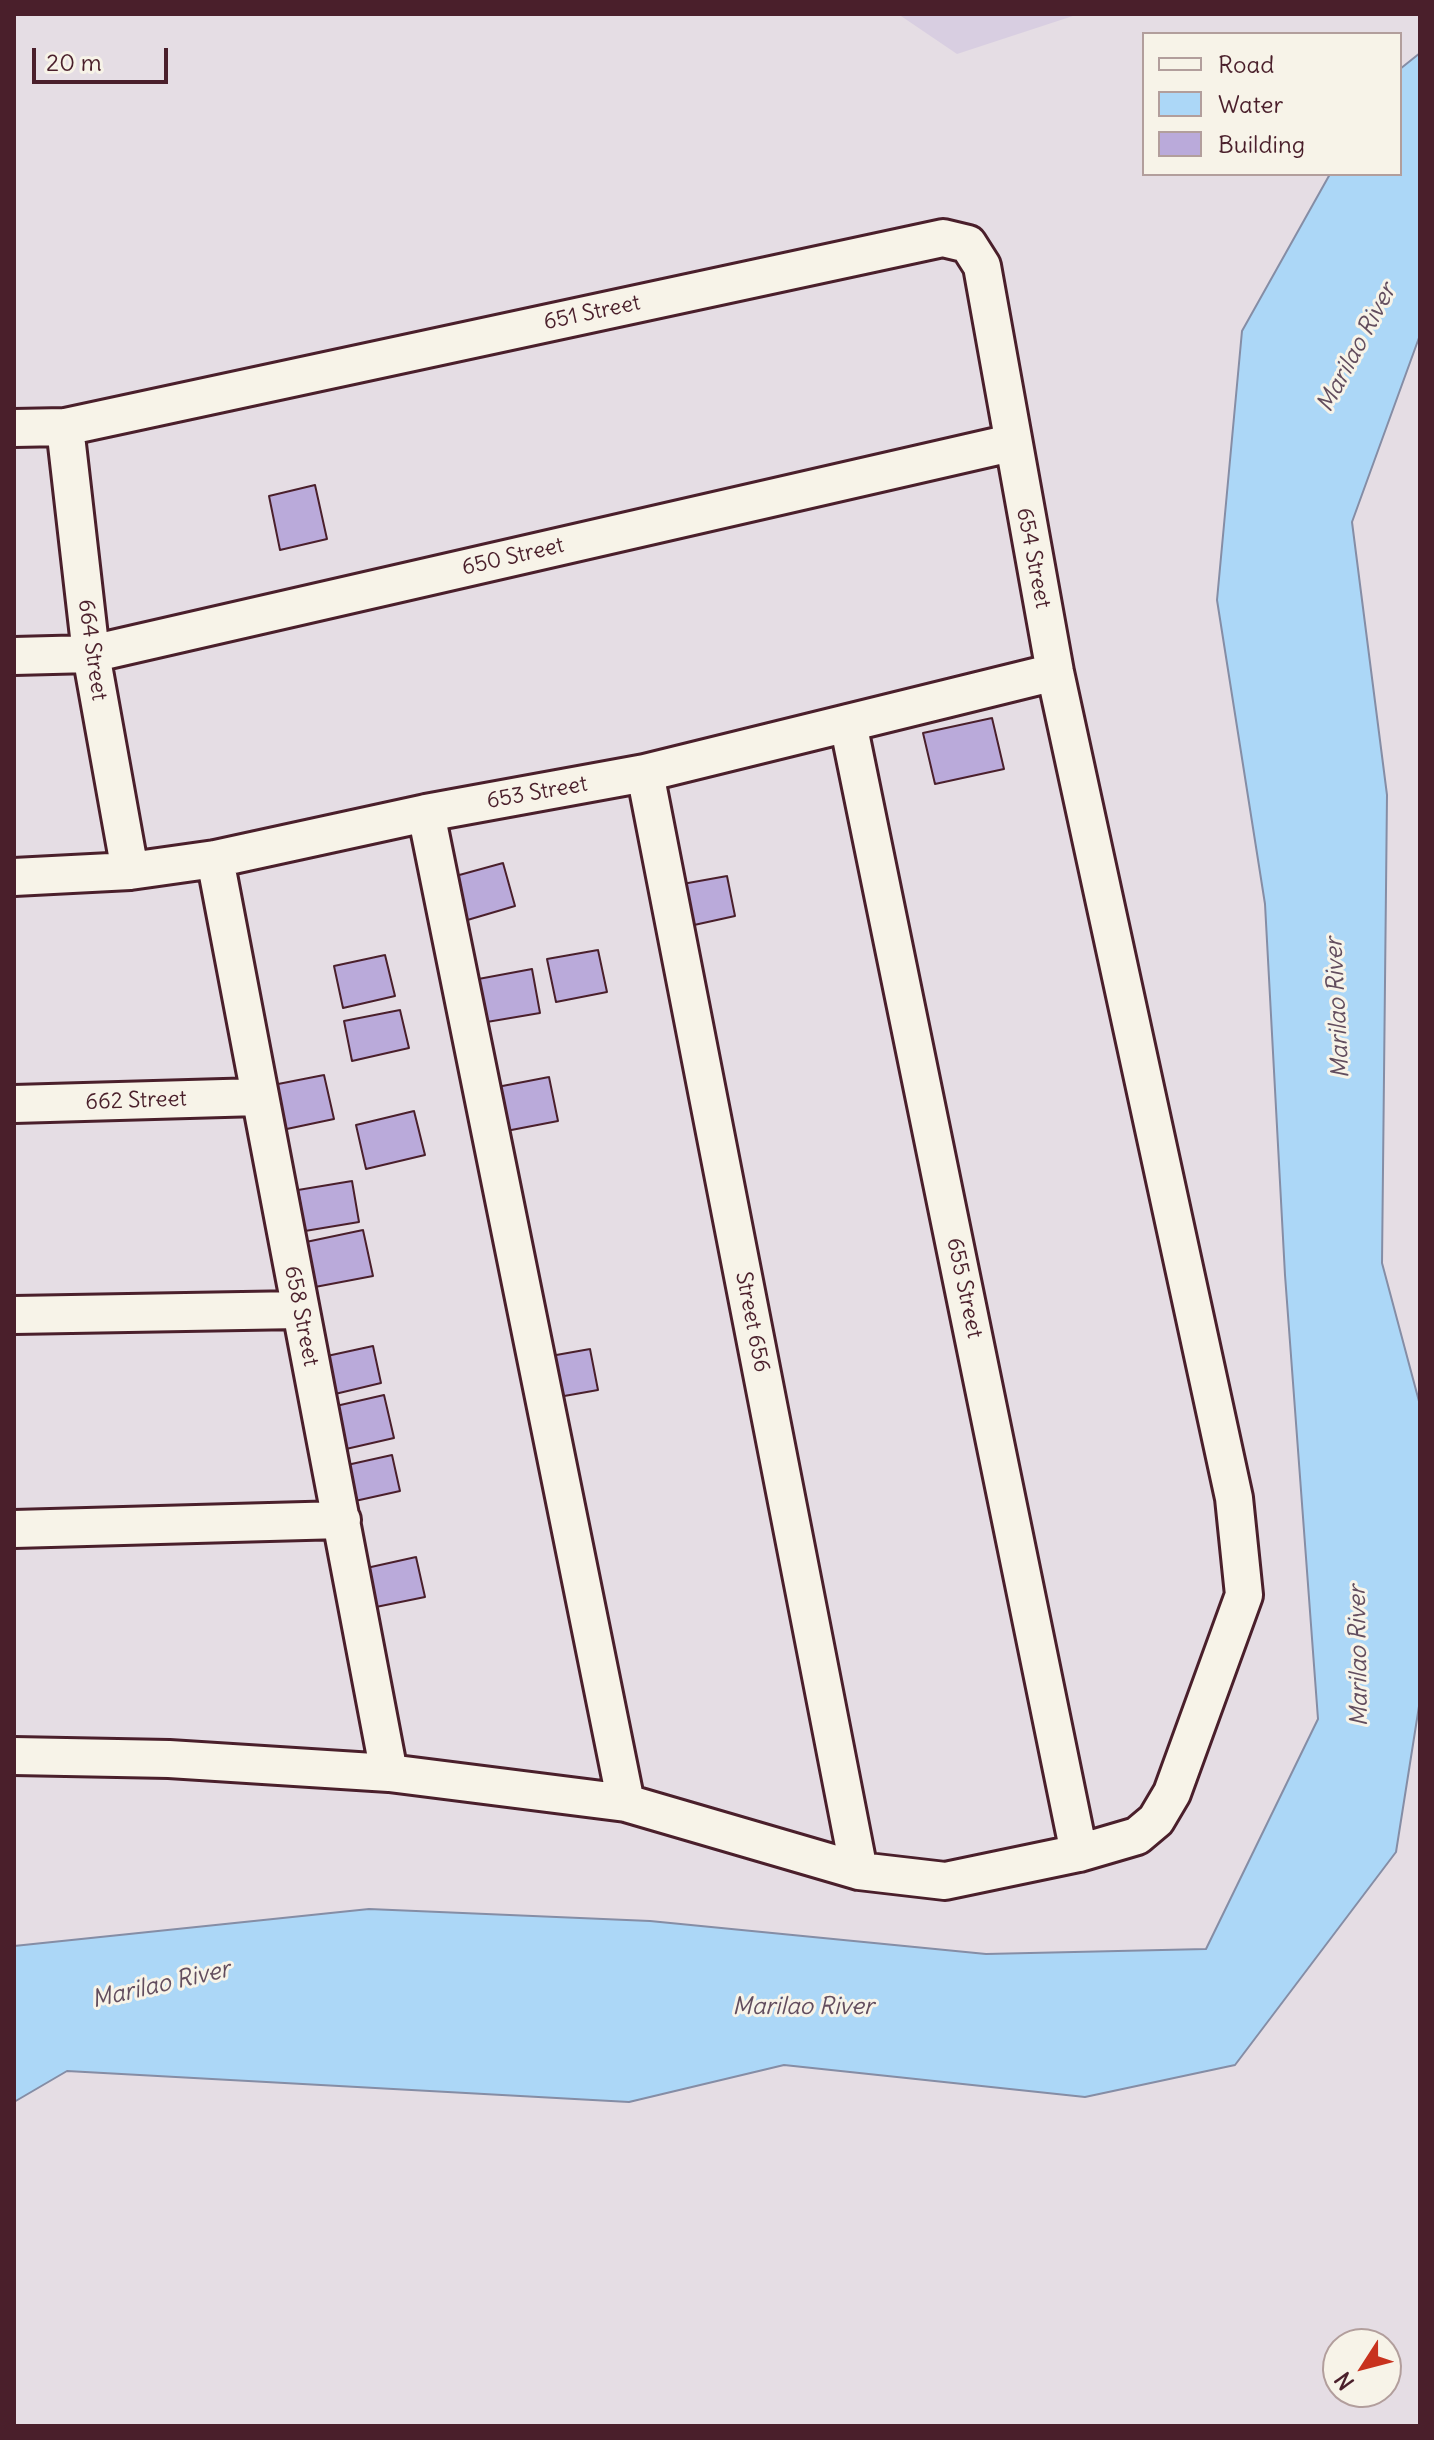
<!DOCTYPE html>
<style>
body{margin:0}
#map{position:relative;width:1434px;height:2440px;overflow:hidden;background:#e5dde4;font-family:Delius,sans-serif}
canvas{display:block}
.frame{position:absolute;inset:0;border:16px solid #4a1f2b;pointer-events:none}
.legend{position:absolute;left:1142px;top:32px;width:260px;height:144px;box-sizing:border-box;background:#f7f3e8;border:2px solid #b29e9c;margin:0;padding:10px 14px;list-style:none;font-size:24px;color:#4a1f2b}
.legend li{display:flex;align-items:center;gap:16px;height:40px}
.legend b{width:40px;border:2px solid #b29e9c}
.north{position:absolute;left:1322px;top:2328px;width:80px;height:80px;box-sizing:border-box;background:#f7f3e8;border:2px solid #b29e9c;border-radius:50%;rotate:234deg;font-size:22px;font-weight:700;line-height:32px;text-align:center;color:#4a1f2b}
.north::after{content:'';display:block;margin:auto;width:28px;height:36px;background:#c8321e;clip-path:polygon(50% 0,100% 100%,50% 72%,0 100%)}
.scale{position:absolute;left:32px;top:48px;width:136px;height:36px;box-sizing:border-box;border:4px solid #4a1f2b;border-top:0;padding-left:10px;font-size:24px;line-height:28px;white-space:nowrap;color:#4a1f2b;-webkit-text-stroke:6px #f7f3e8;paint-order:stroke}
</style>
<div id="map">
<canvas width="1434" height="2440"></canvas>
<div class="frame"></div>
<ul class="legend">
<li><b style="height:10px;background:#f7f3e8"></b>Road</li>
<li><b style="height:22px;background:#acd7f7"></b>Water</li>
<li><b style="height:22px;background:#baaada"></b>Building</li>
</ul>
<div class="north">N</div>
<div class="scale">20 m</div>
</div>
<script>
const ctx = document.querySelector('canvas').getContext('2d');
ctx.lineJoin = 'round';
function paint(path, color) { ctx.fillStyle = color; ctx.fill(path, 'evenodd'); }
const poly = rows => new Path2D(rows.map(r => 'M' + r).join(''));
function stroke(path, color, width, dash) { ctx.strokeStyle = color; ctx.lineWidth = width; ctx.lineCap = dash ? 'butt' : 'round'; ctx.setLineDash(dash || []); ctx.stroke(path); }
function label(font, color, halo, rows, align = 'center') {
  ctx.font = font + ' Delius,sans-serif'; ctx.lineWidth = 6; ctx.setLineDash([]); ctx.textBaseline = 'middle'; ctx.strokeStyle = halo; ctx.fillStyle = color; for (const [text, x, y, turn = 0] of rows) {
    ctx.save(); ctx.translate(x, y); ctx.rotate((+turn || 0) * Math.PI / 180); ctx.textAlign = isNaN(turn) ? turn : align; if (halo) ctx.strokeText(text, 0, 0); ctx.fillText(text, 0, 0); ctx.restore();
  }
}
paint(poly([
 [898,14,1079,14,957,54]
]), '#d8cee1');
const water = poly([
 [1420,53,1420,335,1352,522,1387,795,1382,1263,1420,1405,1420,1700,1396,1852,1235,2065,1085,2097,784,2065,629,2102,67,2071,14,2102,14,1946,369,1909,650,1921,986,1954,1206,1949,1318,1719,1285,1275,1265,904,1217,600,1242,331,1330,174,1400,174,1400,69,1420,53]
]);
paint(water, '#acd7f7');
stroke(water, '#858da5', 2);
const building = poly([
 [315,485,327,539,280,550,269,496,315,485],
 [992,718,1004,769,935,784,923,733,992,718],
 [503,863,515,906,464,921,452,877,503,863],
 [727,876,735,916,685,927,677,885,727,876],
 [598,950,607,992,556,1002,547,959,598,950],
 [385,955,395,996,343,1008,334,966,385,955],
 [532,969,540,1013,481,1023,473,980,532,969],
 [400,1010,409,1048,352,1061,344,1021,400,1010],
 [324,1075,334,1119,282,1130,273,1085,324,1075],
 [549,1077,558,1121,501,1132,492,1088,549,1077],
 [414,1111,425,1155,366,1169,356,1125,414,1111],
 [352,1181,359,1222,305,1231,298,1190,352,1181],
 [363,1230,373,1276,315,1287,306,1242,363,1230],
 [373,1346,381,1383,335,1394,327,1356,373,1346],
 [590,1349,598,1390,553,1398,545,1357,590,1349],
 [384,1395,394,1438,346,1449,336,1406,384,1395],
 [392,1455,400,1491,355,1501,347,1465,392,1455],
 [416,1557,425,1597,371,1608,362,1569,416,1557]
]);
paint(building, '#baaada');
stroke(building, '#4a1f2b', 2);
const minor = poly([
 [65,427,91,654,130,871],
 [14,428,65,427,943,238,968,244,982,266,1055,672,1234,1498,1244,1595,1172,1793,1156,1820,1137,1836,1079,1853,945,1881,859,1871,626,1803,389,1773,169,1759,14,1756],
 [14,656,91,654,1011,443],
 [848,723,1079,1853],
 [645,773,859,1871],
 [426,813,626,1803],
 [215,859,389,1773],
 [14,877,130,871,215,859,426,813,645,773,1055,672],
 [14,1104,259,1097],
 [14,1315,300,1310],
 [14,1529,342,1520]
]);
stroke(minor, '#4a1f2b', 42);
stroke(minor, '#f7f3e8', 36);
label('22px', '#4a1f2b', '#f7f3e8', [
 ["651 Street",592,313,-12],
 ["650 Street",513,557,-13],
 ["654 Street",1033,558,79],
 ["664 Street",92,650,82],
 ["653 Street",537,793,-10],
 ["662 Street",136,1101,-2],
 ["655 Street",964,1288,78],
 ["658 Street",301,1316,79],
 ["Street 656",752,1322,79]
]);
label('italic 24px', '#624d5e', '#f7f3e8', [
 ["Marilao River",1357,348,-62],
 ["Marilao River",1338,1008,-93],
 ["Marilao River",1359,1656,-91],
 ["Marilao River",161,1985,-13],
 ["Marilao River",803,2007]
]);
</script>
